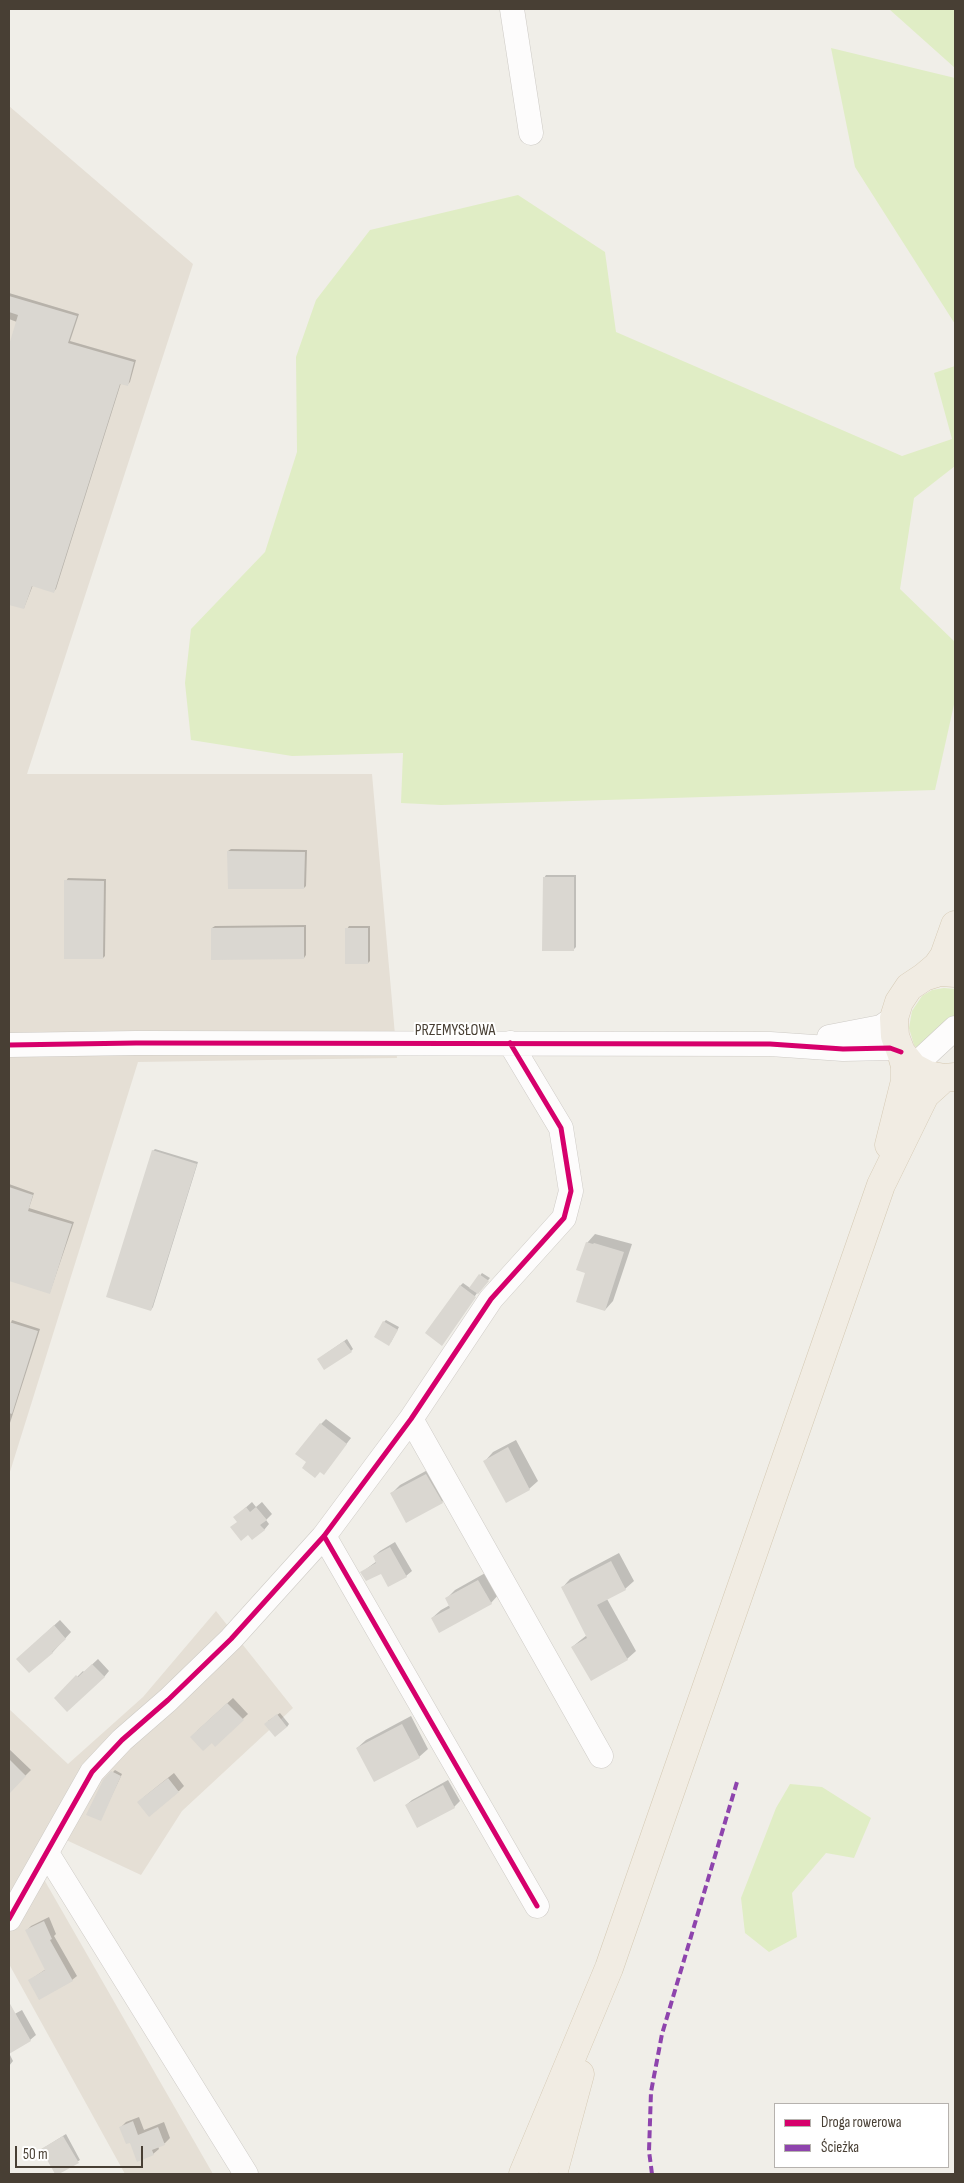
<!DOCTYPE html>
<meta charset="utf-8">
<style>
body{margin:0}
#map{position:relative;width:964px;height:2183px;overflow:hidden;background:#f0eee8;font-family:"Sofia Sans Condensed",sans-serif}
canvas{display:block}
.frame{position:absolute;inset:0;border:10px solid #483f34;pointer-events:none}
.legend{position:absolute;left:774px;top:2103px;width:175px;height:65px;box-sizing:border-box;background:#fff;border:1px solid #b6b2ae;margin:0;padding:6px 9px;list-style:none;font-size:15px;color:#483f34}
.legend li{display:flex;align-items:center;gap:10px;height:25px}
.legend b{width:25px;border:1px solid #b6b2ae}
.scale{position:absolute;left:15px;top:2146px;width:128px;height:22px;box-sizing:border-box;border:2px solid #483f34;border-top:0;padding-left:6px;font-size:15px;line-height:18px;white-space:nowrap;color:#483f34;-webkit-text-stroke:4px #fff;paint-order:stroke}
</style>
<div id="map">
<canvas width="964" height="2183"></canvas>
<div class="frame"></div>
<ul class="legend">
<li><b style="height:6px;background:#d6006c"></b>Droga rowerowa</li>
<li><b style="height:6px;background:#8e44ad"></b>Ścieżka</li>
</ul>
<div class="scale">50 m</div>
</div>
<script>
const ctx = document.querySelector('canvas').getContext('2d');
ctx.lineJoin = 'round';
function paint(path, color) { ctx.fillStyle = color; ctx.fill(path, 'evenodd'); }
const poly = rows => new Path2D(rows.map(r => 'M' + r).join(''));
function stroke(path, color, width, dash) { ctx.strokeStyle = color; ctx.lineWidth = width; ctx.lineCap = dash ? 'butt' : 'round'; ctx.setLineDash(dash || []); ctx.stroke(path); }
function label(font, color, halo, rows, align = 'center') {
  ctx.font = font + ' "Sofia Sans Condensed",sans-serif'; ctx.lineWidth = 4; ctx.setLineDash([]); ctx.textBaseline = 'middle'; ctx.strokeStyle = halo; ctx.fillStyle = color; for (const [text, x, y, turn = 0] of rows) {
    ctx.save(); ctx.translate(x, y); ctx.rotate((+turn || 0) * Math.PI / 180); ctx.textAlign = isNaN(turn) ? turn : align; if (halo) ctx.strokeText(text, 0, 0); ctx.fillText(text, 0, 0); ctx.restore();
  }
}
paint(poly([
 [9,106,193,264,27,774,372,774,397,1058,138,1062,9,1475],
 [216,1611,293,1708,182,1811,141,1875,62,1838,42,1876,213,2174,125,2174,9,1964,9,1709,68,1764,143,1697]
]), '#e5dfd5');
paint(poly([
 [889,9,955,9,955,68],
 [831,48,955,78,955,324,855,167],
 [518,195,605,252,616,332,902,456,952,439,934,373,955,366,955,466,914,498,900,589,955,642,955,700,935,790,441,805,401,803,403,753,292,756,191,740,185,683,191,629,265,552,297,452,296,357,316,300,370,230],
 [944,988,955,989,955,1020,918,1049,914,1045,909,1028,912,1011,922,996,932,990],
 [790,1784,822,1787,871,1818,854,1858,826,1853,792,1893,797,1937,769,1952,745,1933,741,1898,776,1808]
]), '#e0edc5');
paint(poly([
 [9,293,79,314,70,341,136,360,130,382,127,385,121,383,56,589,54,591,33,585,24,608,9,603,9,375,16,353,9,350,17,322,9,319],
 [231,849,307,850,306,886,304,888,228,851],
 [546,875,576,875,576,947,573,950,544,878],
 [68,878,106,879,105,956,103,958,66,881],
 [306,925,306,955,304,958,212,928,215,926],
 [349,926,370,926,370,961,368,963,347,929],
 [155,1149,198,1162,153,1307,151,1310,153,1151],
 [9,1184,34,1193,29,1208,74,1222,50,1292,9,1279],
 [595,1234,632,1244,613,1301,605,1310,586,1272,587,1243],
 [482,1273,490,1278,477,1293,444,1342,426,1333,461,1285,463,1283,470,1288],
 [12,1320,40,1329,9,1426,9,1327],
 [386,1320,399,1327,391,1342,384,1322],
 [347,1339,353,1349,351,1351,321,1357],
 [326,1419,351,1438,324,1473,321,1424],
 [516,1440,538,1481,529,1489,485,1461,493,1452],
 [435,1466,450,1494,442,1502,392,1493,400,1485],
 [252,1502,256,1507,262,1502,272,1514,266,1520,269,1524,264,1530,238,1521,235,1517],
 [395,1542,412,1571,406,1576,362,1572,377,1561,374,1556,380,1551],
 [619,1553,634,1581,625,1589,607,1599,636,1651,627,1659,572,1647,587,1635,562,1588,570,1579],
 [487,1572,499,1594,491,1603,432,1618,441,1610,450,1605,447,1598,455,1590],
 [60,1620,71,1632,52,1653,23,1654],
 [98,1659,109,1671,104,1677,56,1698,83,1671,84,1672],
 [233,1698,248,1714,215,1745,197,1731],
 [280,1713,289,1724,287,1727,268,1721],
 [411,1716,428,1749,419,1757,357,1748,366,1740],
 [9,1749,31,1770,12,1789,9,1786],
 [115,1770,122,1774,100,1820,104,1781],
 [174,1773,184,1786,179,1791,144,1797],
 [448,1780,460,1801,454,1807,406,1805,412,1800],
 [49,1917,56,1934,54,1936,77,1976,72,1980,30,1980,46,1969,27,1930,31,1926],
 [22,2010,36,2035,30,2040,9,2052,9,2017],
 [9,2053,13,2061,9,2066],
 [139,2117,144,2130,164,2122,170,2138,165,2143,158,2146,159,2149,153,2154,130,2142,121,2127,126,2122],
 [66,2134,80,2160,57,2174,42,2149]
]), '#0003');
paint(poly([
 [9,296,77,316,68,343,134,362,128,386,120,384,54,593,32,586,24,609,9,605,9,345,18,315,9,312],
 [227,851,305,852,304,889,228,889],
 [543,877,574,877,574,951,542,951],
 [64,880,104,881,103,959,64,959],
 [304,927,304,959,211,960,211,928],
 [345,928,368,928,368,964,345,964],
 [152,1150,197,1164,151,1311,106,1297],
 [9,1187,33,1195,28,1211,72,1224,50,1294,9,1281],
 [586,1242,593,1244,594,1243,624,1252,605,1311,576,1302,585,1273,576,1270],
 [479,1274,489,1281,478,1294,469,1288],
 [460,1285,476,1297,442,1346,425,1333],
 [383,1321,398,1330,389,1346,374,1337],
 [9,1322,38,1331,12,1414,9,1413],
 [344,1341,352,1352,324,1370,317,1359],
 [320,1423,347,1444,324,1475,320,1472,315,1478,302,1468,306,1462,295,1454],
 [508,1447,530,1490,506,1503,483,1461],
 [426,1474,443,1503,406,1523,390,1493],
 [246,1507,250,1512,256,1507,267,1520,260,1525,265,1530,252,1540,248,1535,241,1541,230,1527,237,1522,233,1517],
 [390,1547,407,1577,388,1587,381,1574,366,1581,360,1572,376,1563,373,1556],
 [611,1561,626,1590,597,1605,628,1660,591,1681,571,1647,587,1638,561,1587],
 [478,1580,492,1604,439,1633,431,1618,450,1608,445,1598],
 [54,1625,66,1639,52,1652,53,1653,29,1673,16,1659],
 [92,1664,105,1677,67,1712,54,1698,76,1675,78,1677],
 [227,1703,244,1720,215,1747,212,1743,203,1751,190,1737],
 [277,1714,287,1727,275,1737,264,1724],
 [402,1724,420,1758,374,1782,356,1748],
 [9,1759,26,1776,9,1794],
 [111,1771,121,1776,101,1821,86,1815,103,1780],
 [168,1778,179,1792,149,1817,137,1802],
 [443,1785,455,1808,417,1828,405,1805],
 [44,1921,52,1939,50,1940,73,1981,39,2000,28,1980,45,1970,25,1930],
 [9,2002,31,2041,9,2054],
 [133,2121,138,2135,158,2127,165,2145,152,2150,154,2155,137,2162,130,2143,126,2144,119,2127],
 [63,2136,79,2163,59,2174,55,2174,41,2149]
]), '#dad7d1');
const minor = poly([
 [512,9,531,133],
 [829,1037,881,1027,894,1018],
 [9,1045,136,1043,770,1044,843,1049,890,1048,901,1052],
 [913,1067,955,1028],
 [411,1419,601,1756],
 [324,1536,537,1906],
 [47,1853,246,2174],
 [9,1919,92,1772,122,1740,168,1700,231,1639,324,1536,411,1419,491,1299,564,1218,571,1191,561,1128,510,1043]
]);
const major = poly([
 [955,973,940,972,924,977,909,987,899,1002,894,1018,895,1036,901,1052,913,1067,928,1075,944,1078,955,1077],
 [924,977,937,966,944,956,955,925],
 [889,1145,905,1081,905,1066,901,1052],
 [523,2174,609,1968,881,1185,925,1095,944,1078],
 [553,2174,580,2074]
]);
stroke(minor, '#cecbc6', 25);
stroke(major, '#d5c9b3', 29);
stroke(minor, '#fdfcfc', 24);
stroke(major, '#f1ece3', 28);
stroke(poly([
 [652,2174,649,2151,651,2092,662,2034,737,1782]
]), '#8e44ad', 4, [8, 4]);
stroke(poly([
 [9,1045,136,1043,770,1044,843,1049,890,1048,901,1052],
 [324,1536,537,1906],
 [9,1919,92,1772,122,1740,168,1700,231,1639,324,1536,411,1419,491,1299,564,1218,571,1191,561,1128,510,1043]
]), '#d6006c', 5);
label('16px', '#483f34', '#fff', [
 ["PRZEMYSŁOWA",455,1031]
]);
</script>
